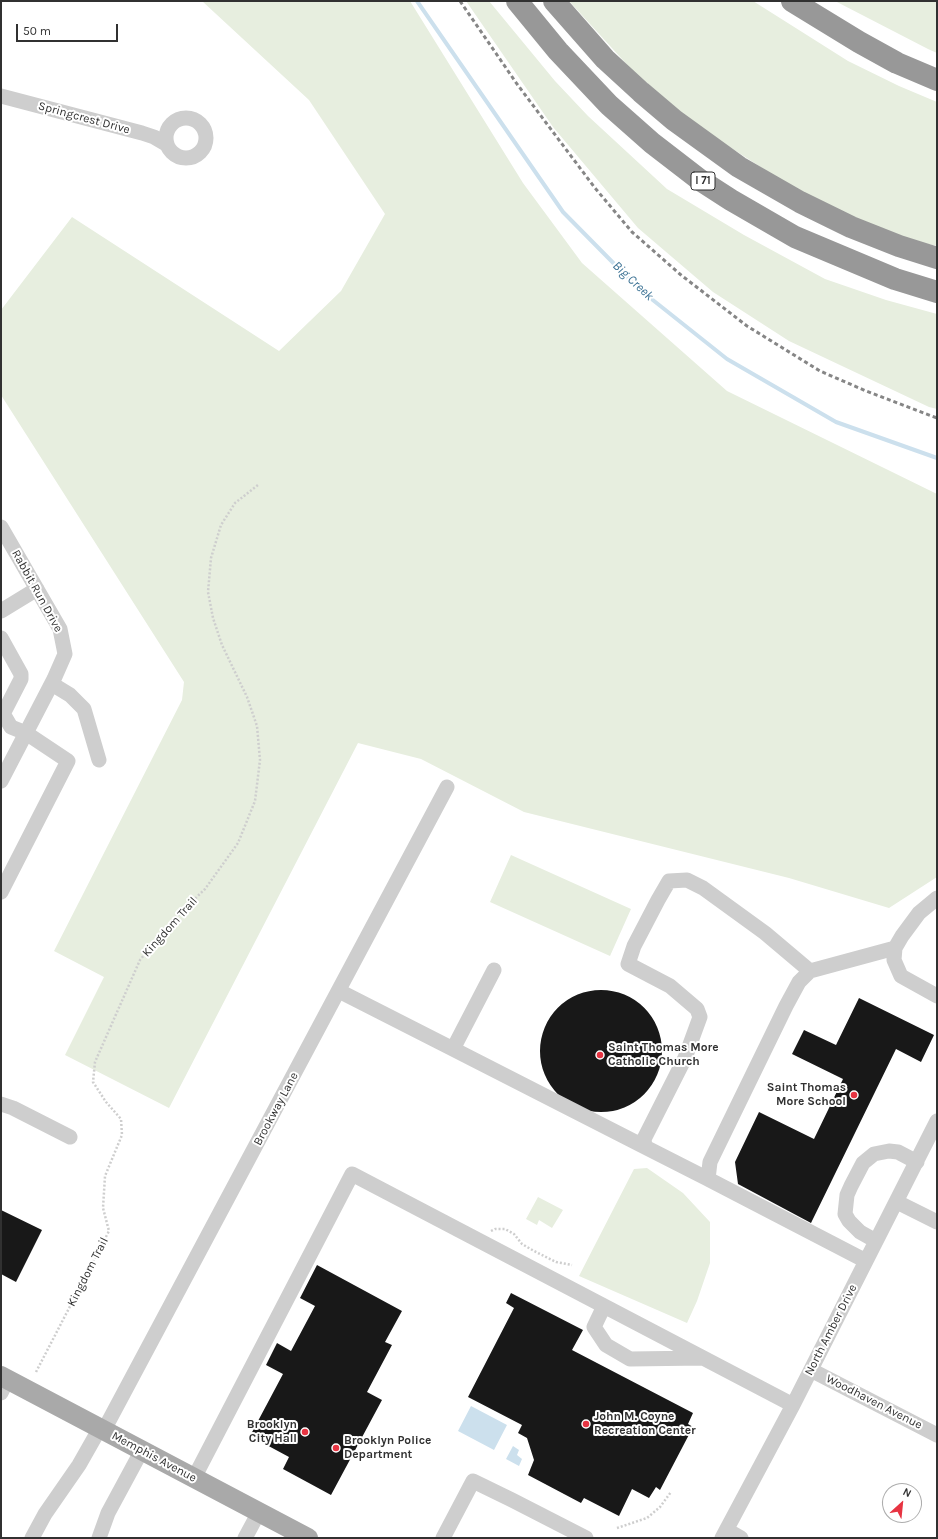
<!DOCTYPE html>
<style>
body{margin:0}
#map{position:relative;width:938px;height:1539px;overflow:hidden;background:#fff;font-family:Karla,sans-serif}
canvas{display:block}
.frame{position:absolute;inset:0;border:2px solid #313131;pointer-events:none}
.north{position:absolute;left:882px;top:1483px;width:40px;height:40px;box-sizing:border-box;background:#fff;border:1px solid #adadad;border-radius:50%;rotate:27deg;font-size:11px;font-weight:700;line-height:16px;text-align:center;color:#313131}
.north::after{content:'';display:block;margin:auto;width:14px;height:18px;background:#e73442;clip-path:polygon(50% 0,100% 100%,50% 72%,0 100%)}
.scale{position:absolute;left:16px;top:24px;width:102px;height:18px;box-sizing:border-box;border:2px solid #313131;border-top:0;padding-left:5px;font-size:12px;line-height:14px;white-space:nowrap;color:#313131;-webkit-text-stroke:3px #fff;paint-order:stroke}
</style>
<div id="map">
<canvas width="938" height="1539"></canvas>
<div class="frame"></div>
<div class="north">N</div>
<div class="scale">50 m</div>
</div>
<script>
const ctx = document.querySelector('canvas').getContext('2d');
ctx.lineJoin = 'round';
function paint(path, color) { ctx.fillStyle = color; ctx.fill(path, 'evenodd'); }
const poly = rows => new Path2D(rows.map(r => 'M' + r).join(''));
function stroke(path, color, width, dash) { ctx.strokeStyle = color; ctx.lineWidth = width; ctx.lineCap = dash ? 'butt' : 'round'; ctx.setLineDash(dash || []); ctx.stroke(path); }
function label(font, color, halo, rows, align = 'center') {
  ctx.font = font + ' Karla,sans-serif'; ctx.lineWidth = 4; ctx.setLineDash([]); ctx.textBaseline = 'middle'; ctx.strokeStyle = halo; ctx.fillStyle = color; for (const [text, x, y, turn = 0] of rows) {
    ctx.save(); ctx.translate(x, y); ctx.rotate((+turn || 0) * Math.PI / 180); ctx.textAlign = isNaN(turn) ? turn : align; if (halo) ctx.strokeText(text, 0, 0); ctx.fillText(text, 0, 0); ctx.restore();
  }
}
paint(poly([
 [202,1,410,1,523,183,582,263,727,391,937,494,937,877,889,908,789,878,524,812,421,759,358,743,169,1108,65,1055,104,977,54,951,182,700,184,682,1,395,1,310,72,217,279,351,341,291,385,214,309,100],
 [466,1,489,1,555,81,588,116,667,189,744,235,825,279,886,300,937,314,937,409,929,407,789,341,713,292,638,228,553,127],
 [569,1,753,1,848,61,899,86,937,102,937,246,915,241,815,202,697,126,631,69],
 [835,1,937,1,937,53,928,49],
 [511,855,631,909,610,956,490,902],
 [647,1168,683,1193,710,1222,710,1263,697,1301,687,1323,579,1276,634,1169],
 [538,1197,563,1210,552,1228,539,1220,537,1225,526,1219]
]), '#e7eedf');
paint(poly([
 [471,1406,507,1425,494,1450,458,1431],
 [513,1446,519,1450,517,1455,522,1459,519,1466,506,1459]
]), '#cce0ed');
stroke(poly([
 [417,1,563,212,639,289,727,359,836,422,937,458]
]), '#cce0ed', 4);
paint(poly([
 '540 1051a61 61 0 1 1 122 0a61 61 0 1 1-122 0Z',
 [859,998,934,1035,921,1062,896,1049,811,1223,738,1184,735,1162,759,1112,814,1139,843,1079,792,1054,804,1030,836,1045],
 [1,1210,42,1230,16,1282,1,1274],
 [317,1265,402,1311,385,1342,392,1345,367,1392,382,1400,331,1495,283,1469,289,1457,250,1436,283,1374,266,1365,277,1343,291,1351,315,1306,300,1298],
 [511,1293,583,1330,572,1350,693,1413,688,1424,693,1427,660,1490,656,1487,649,1498,632,1489,619,1516,584,1498,581,1503,528,1475,534,1460,527,1438,518,1433,522,1425,468,1397,514,1308,506,1303]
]), '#181818');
stroke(poly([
 [491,1231,495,1229,505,1229,514,1234,522,1244,534,1251,556,1262,572,1265],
 [36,1372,109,1231,103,1208,105,1176,122,1135,121,1119,106,1102,93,1082,95,1062,140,960,172,921,205,889,238,843,255,801,260,760,257,726,247,697,222,645,213,618,208,592,211,558,221,525,235,503,258,485],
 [617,1528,647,1518,660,1507,671,1492]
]), '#cecece', 2.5, [2, 2]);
stroke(poly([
 [1,96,142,133,154,137,166,144],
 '166 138a20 20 0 1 1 40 0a20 20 0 1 1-40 0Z',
 [1,527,60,629,65,654,54,679,1,781],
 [1,611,37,589],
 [1,638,21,674,21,679,3,714],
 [52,684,70,695,84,709,99,760],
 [1,710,11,727,26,733,68,761,1,892],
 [937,898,919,913,902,936,895,948,894,960,901,976,937,996],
 [339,991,453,1049,494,970],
 [453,1049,645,1147],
 [1,1104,13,1108,70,1137],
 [708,1179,645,1147,644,1139,685,1058,700,1017,697,1009,670,986,628,964,634,946,658,900,669,881,687,880,703,888,765,933,810,971],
 [897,1202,937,1222],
 [876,1241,860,1232,849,1221,845,1214,847,1195,851,1186,863,1163,874,1154,889,1151,898,1152,917,1162],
 [866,1261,708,1179,710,1162,786,1006,799,982,810,971,895,948],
 [604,1306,594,1327,606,1345,630,1359,703,1358],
 [811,1370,937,1435],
 [1,1393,8,1379],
 [104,1430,447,787],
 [194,1478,352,1174,793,1405],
 [727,1530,741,1538],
 [32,1538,45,1514,79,1465,100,1428],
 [99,1538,108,1513,142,1450],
 [245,1538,259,1512],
 [443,1538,473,1481,512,1500,586,1538],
 [722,1538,793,1405,937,1121]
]), '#cecece', 15);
stroke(poly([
 [1,1376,308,1538]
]), '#a9a9a9', 20);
stroke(poly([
 [517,1,558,51,609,105,652,143,700,180,731,200,795,237,895,279,937,292],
 [554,1,605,59,641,92,674,120,739,167,800,202,851,227,899,246,937,258],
 [792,1,859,42,897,63,937,80]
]), '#989898', 22);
stroke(poly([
 [460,1,517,84,595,188,632,232,681,275,747,326,820,371,866,391,937,418]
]), '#868686', 3, [4, 3]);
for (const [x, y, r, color] of [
 [600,1055,4,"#e73442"],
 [854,1095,4,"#e73442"],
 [586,1424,4,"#e73442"],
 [305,1432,4,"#e73442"],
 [336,1448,4,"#e73442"]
]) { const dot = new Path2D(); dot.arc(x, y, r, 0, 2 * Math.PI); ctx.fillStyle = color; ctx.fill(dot); stroke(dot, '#fff', 1.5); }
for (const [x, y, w] of [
 [703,181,24]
]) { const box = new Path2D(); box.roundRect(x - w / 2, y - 9, w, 18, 3); ctx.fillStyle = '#fff'; ctx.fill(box); stroke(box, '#313131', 1); }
label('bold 11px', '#313131', null, [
 ["I 71",703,181]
]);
label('12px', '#313131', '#fff', [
 ["Springcrest Drive",84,118,15],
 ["Rabbit Run Drive",37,591,61],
 ["Kingdom Trail",170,927,-48],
 ["Brookway Lane",276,1109,-62],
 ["Kingdom Trail",88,1272,-63],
 ["North Amber Drive",831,1330,-63],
 ["Woodhaven Avenue",874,1402,27],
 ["Memphis Avenue",154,1457,28]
]);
label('bold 12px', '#313131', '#fff', [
 ["Saint Thomas More",608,1048],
 ["Catholic Church",608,1062],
 ["Saint Thomas",846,1088,"right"],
 ["More School",846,1102,"right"],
 ["John M. Coyne",594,1417],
 ["Recreation Center",594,1431],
 ["Brooklyn",297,1425,"right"],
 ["City Hall",297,1439,"right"],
 ["Brooklyn Police",344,1441],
 ["Department",344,1455]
], 'left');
label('italic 13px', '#3d7395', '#fff', [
 ["Big Creek",633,281,43]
]);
</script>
